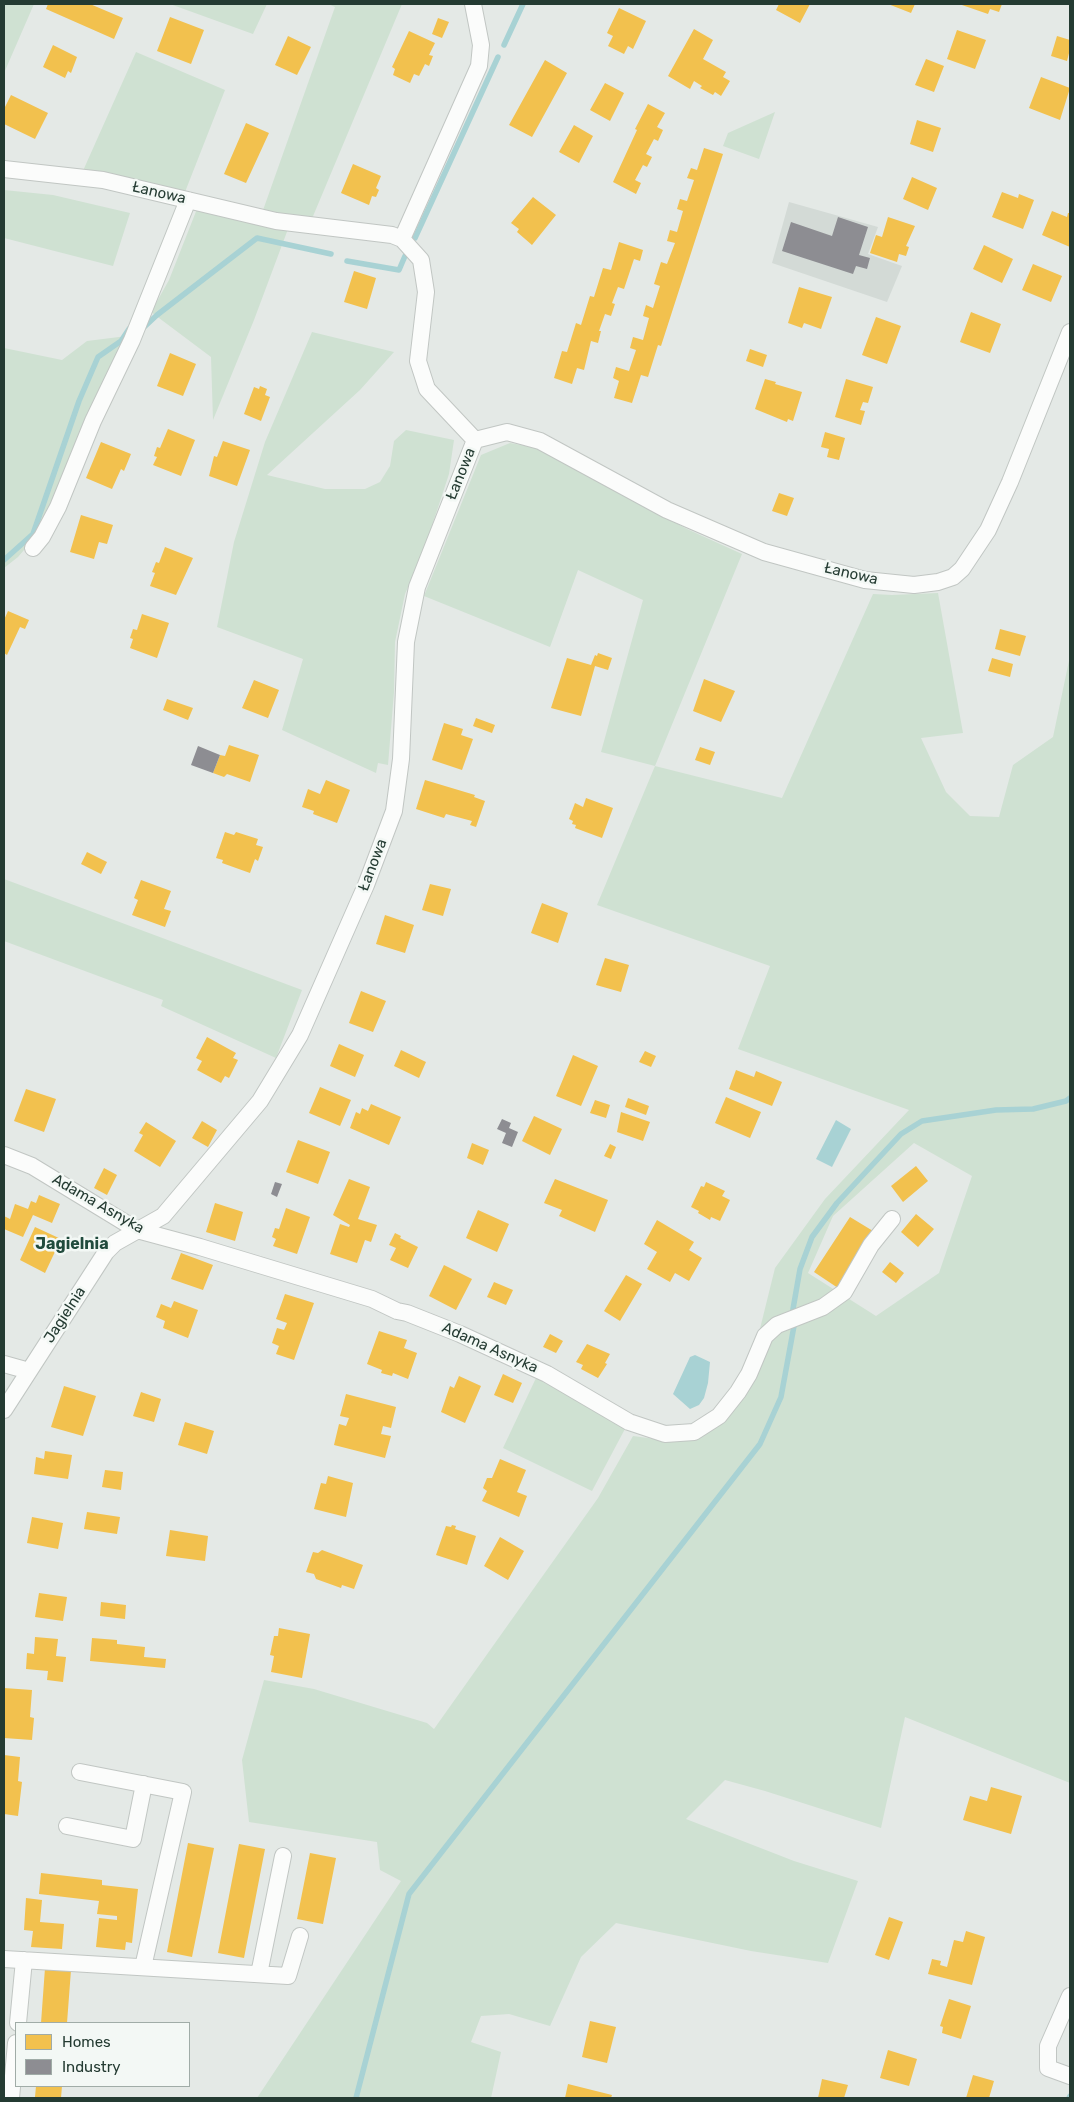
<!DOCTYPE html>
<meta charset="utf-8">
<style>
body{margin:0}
#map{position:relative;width:1074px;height:2102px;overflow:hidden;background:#e4e9e6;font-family:Rubik,sans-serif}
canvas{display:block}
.frame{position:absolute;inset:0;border:5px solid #243b32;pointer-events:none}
.legend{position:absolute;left:15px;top:2022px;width:175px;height:65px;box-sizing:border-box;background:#f3f8f5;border:1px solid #a0aca7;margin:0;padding:6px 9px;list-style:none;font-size:15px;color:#243b32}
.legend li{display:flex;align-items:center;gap:10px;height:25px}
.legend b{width:25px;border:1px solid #a0aca7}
</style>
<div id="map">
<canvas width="1074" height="2102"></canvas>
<div class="frame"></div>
<ul class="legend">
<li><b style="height:14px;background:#f2c14e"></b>Homes</li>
<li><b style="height:14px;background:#8d8d92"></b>Industry</li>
</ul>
</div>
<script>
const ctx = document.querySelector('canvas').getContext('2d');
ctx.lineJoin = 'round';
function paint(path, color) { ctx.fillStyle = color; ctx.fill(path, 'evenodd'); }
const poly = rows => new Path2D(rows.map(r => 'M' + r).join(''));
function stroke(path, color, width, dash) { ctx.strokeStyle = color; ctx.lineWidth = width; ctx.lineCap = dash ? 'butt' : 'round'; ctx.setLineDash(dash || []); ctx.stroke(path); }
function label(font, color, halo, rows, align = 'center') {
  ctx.font = font + ' Rubik,sans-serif'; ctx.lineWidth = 5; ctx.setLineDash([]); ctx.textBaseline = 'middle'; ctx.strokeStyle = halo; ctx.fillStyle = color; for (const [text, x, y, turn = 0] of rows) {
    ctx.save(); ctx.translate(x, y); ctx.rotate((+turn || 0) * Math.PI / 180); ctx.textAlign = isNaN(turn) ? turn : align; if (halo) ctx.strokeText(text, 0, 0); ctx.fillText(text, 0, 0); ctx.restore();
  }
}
paint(poly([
 [789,202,878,227,868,254,902,266,887,302,772,263]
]), '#d3dad6');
paint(poly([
 [4,4,34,4,4,73],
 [170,4,267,4,253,34],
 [328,4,402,4,311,221,262,213,335,7],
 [136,52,225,90,185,192,82,173],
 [775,112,759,159,723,146,728,133],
 [4,190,53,195,130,213,113,266,4,238],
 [197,209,288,229,254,320,213,420,211,357,151,312,169,280],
 [312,332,394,352,360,390,267,475,325,489,365,489,380,482,390,466,394,441,406,430,454,440,449,474,424,550,405,594,395,642,394,692,388,765,378,763,376,773,282,730,303,659,217,627,234,542,265,442],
 [127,336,42,529,18,557,4,568,4,348,62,360,87,341],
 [510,443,538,448,687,529,742,554,655,766,782,798,873,594,892,595,938,593,963,733,921,738,946,792,970,816,999,817,1013,765,1053,737,1070,656,1070,1783,905,1717,881,1828,765,1791,725,1780,686,1819,794,1861,858,1881,828,1963,751,1951,616,1923,581,1957,550,2026,509,2014,481,2016,471,2042,501,2052,491,2098,257,2098,401,1881,380,1870,377,1842,249,1822,242,1760,264,1680,314,1689,427,1723,434,1729,598,1498,633,1436,663,1440,726,1420,753,1357,775,1268,825,1199,909,1110,738,1049,770,966,597,905,655,766,601,752,643,600,578,570,550,647,424,596,481,455],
 [914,1143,972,1176,939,1273,876,1316,808,1273,833,1216],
 [4,879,302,990,276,1058,161,1006,163,1000,4,941],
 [536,1378,626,1427,592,1491,503,1448]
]), '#cfe1d2');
paint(poly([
 [836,1120,851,1129,832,1167,816,1159],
 [695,1355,710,1362,708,1383,704,1398,699,1405,690,1409,673,1394,690,1357]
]), '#a8d2d4');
paint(poly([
 [48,4,90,4,123,18,114,39,46,9],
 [779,4,810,4,800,23,776,10],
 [888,4,915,4,911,13],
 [959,4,1002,4,999,12,990,9,988,14],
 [619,8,646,21,633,49,628,46,624,54,608,46,613,36,607,33],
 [170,17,204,30,191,64,157,51],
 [438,18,449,22,442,38,432,34],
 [694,29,713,40,703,59,726,72,723,77,730,81,721,96,715,92,713,95,700,88,702,86,694,81,690,89,668,76],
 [957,30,986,40,975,69,947,59],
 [409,31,435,43,429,55,433,56,429,66,425,64,419,76,414,74,410,83,393,75,395,69,392,67],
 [288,36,311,47,297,75,275,65],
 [1057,36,1070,40,1070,49,1067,61,1051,56],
 [53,45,77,57,71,73,68,71,65,78,43,67],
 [926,59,944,66,934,92,915,85],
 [545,60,567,73,532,137,509,125],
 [1041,77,1070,88,1060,120,1029,108],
 [605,83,624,93,610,121,590,110],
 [11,95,48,113,35,139,4,124,4,109],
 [648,104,665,113,657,127,663,130,658,141,654,139,646,154,652,157,647,167,643,165,635,180,641,183,636,194,613,182,637,130,635,129],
 [917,120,941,128,933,152,910,144],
 [246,123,269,133,246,183,224,174],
 [574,125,593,136,579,163,559,152],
 [704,148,723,154,661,346,658,345,648,377,641,375,632,403,614,398,619,381,613,378,616,367,629,371,636,350,630,348,633,337,643,340,649,318,643,316,646,305,653,308,660,286,654,284,661,262,667,264,675,243,667,241,670,230,677,232,683,211,677,209,680,199,687,201,694,180,687,178,691,168,697,170],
 [353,164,381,176,376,188,379,190,376,197,372,196,369,205,341,193],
 [912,177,937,188,928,210,903,199],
 [1002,192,1018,198,1019,194,1034,200,1023,229,992,217],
 [533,197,556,215,532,245,517,232,519,229,511,223],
 [1052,211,1067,217,1068,213,1070,213,1070,247,1042,235],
 [888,217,915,226,906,246,909,247,906,256,899,254,897,262,870,253,876,235,882,237],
 [619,242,643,250,640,261,634,259,624,289,618,287,612,303,615,304,611,316,605,314,599,331,601,331,598,343,591,341,584,370,577,368,572,384,554,378,562,351,567,352,576,323,581,325,590,296,594,297,603,268,611,270],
 [984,245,1013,259,1002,283,973,269],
 [1033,264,1062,276,1051,302,1022,290],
 [354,271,376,278,367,309,344,302],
 [799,287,832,297,821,329,804,323,802,328,788,323],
 [971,312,1001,324,990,353,960,342],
 [876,317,901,326,887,364,862,355],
 [750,349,767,355,763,367,746,361],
 [170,353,196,364,183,396,157,386],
 [765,379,776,382,775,384,802,392,793,421,788,419,787,422,755,409],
 [846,379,873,387,868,403,863,402,860,410,865,411,861,425,835,417],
 [260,386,267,389,265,395,270,397,261,421,244,414,254,387,259,389],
 [168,429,195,440,181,476,153,465,157,457,154,456,157,447,160,448],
 [825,432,845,438,839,460,827,457,829,449,821,447],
 [223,441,250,450,237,486,209,476,214,456,217,457],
 [101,442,131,454,124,471,121,469,112,489,86,478],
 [779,493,794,498,787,516,772,511],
 [81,515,113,525,107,544,99,542,94,559,70,552],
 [165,547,193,558,176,595,150,586,155,573,152,572,156,562,159,563],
 [8,611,29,620,25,629,20,627,7,655,4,653,4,620],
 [142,614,169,623,157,658,130,648,133,639,130,638,133,629,137,630],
 [1000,629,1026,636,1020,656,995,649],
 [598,653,612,658,608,670,595,666,581,716,551,708,567,658,591,665,595,655,597,656],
 [992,658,1013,664,1010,677,988,671],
 [704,679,735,691,721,722,693,711],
 [254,680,279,690,268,718,242,708],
 [167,699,193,708,188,720,163,710],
 [476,718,495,725,492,733,473,726],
 [444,723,463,729,461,735,473,739,462,770,432,760],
 [229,745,259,755,250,782,227,774,224,777,213,773,220,755,225,756],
 [700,747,715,752,710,765,695,760],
 [326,780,350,790,337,823,313,814,314,811,302,807,308,789,320,794],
 [425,780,475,795,474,797,485,801,476,827,470,825,472,821,446,814,444,818,416,809],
 [586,798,613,808,602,838,575,828,576,825,572,824,573,821,569,819,575,803,583,807],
 [225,832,234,835,236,832,258,839,256,845,263,847,258,861,255,859,250,873,222,863,223,860,216,858],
 [87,852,107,862,101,874,81,864],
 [141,880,171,891,164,909,171,911,165,927,132,915,138,900,134,898],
 [430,884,451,889,443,916,422,910],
 [542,903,568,913,558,943,531,933],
 [385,915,414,925,405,953,376,944],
 [605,958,629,965,621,992,596,985],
 [361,991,386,1001,373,1032,349,1023],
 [207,1037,236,1053,233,1058,238,1060,229,1078,225,1076,221,1083,197,1070,202,1061,196,1058],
 [339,1044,364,1055,355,1077,330,1066],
 [401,1050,426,1062,419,1078,394,1066],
 [645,1051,656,1056,651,1067,639,1062],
 [573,1055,598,1066,581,1106,556,1096],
 [736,1070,754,1077,756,1071,782,1082,772,1106,729,1089],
 [320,1087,351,1100,340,1126,309,1113],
 [26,1089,56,1099,44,1132,14,1121],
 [726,1097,761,1112,750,1138,715,1123],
 [628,1098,649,1106,646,1115,625,1107],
 [595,1100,610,1105,606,1118,590,1113],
 [371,1104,401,1117,389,1145,350,1128,356,1112,360,1114,362,1108,368,1111],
 [621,1112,650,1122,643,1141,617,1132],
 [534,1116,562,1129,550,1155,522,1141],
 [202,1121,217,1130,208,1147,192,1138],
 [146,1122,176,1141,160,1167,134,1151,143,1135,139,1133],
 [298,1140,330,1152,318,1184,286,1172],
 [472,1143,489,1150,483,1165,467,1158],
 [610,1144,616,1147,611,1159,604,1156],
 [916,1166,928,1181,903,1202,891,1186],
 [104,1168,117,1175,107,1195,94,1188],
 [349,1179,370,1187,358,1219,377,1225,371,1242,365,1240,357,1263,330,1254,340,1224,349,1227,350,1225,333,1215],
 [555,1179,608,1200,595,1232,559,1216,562,1210,544,1203],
 [706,1182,725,1191,722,1196,730,1200,720,1221,711,1217,710,1220,698,1213,699,1211,691,1207,701,1186,704,1187],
 [39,1195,60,1204,52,1223,33,1215,23,1237,4,1229,4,1216,10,1219,15,1204,28,1209,31,1201,36,1203],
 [215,1203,243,1212,235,1241,206,1232],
 [286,1208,310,1217,297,1254,273,1246,276,1239,272,1237,275,1228,279,1229],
 [478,1210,509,1224,497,1252,466,1238],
 [916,1214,934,1229,918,1247,901,1232],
 [850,1217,873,1231,838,1288,814,1272],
 [657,1220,694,1242,689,1250,702,1258,689,1281,675,1273,670,1282,647,1269,657,1252,644,1244],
 [35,1227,61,1239,45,1273,20,1260],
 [395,1233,401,1236,400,1238,418,1247,408,1268,390,1260,396,1248,389,1245],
 [181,1253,213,1265,203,1290,171,1279],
 [890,1262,904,1273,896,1283,882,1272],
 [444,1265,472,1279,456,1310,429,1296],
 [626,1275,642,1284,620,1321,604,1311],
 [494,1282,513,1290,506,1305,487,1297],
 [285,1294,314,1303,294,1360,276,1354,279,1346,272,1343,277,1328,284,1330,287,1323,276,1319],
 [174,1301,198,1310,188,1338,163,1328,165,1321,156,1317,161,1304,171,1308],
 [379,1331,407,1340,404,1348,417,1353,408,1379,393,1373,392,1376,381,1373,382,1370,367,1364],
 [550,1334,563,1341,556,1353,543,1347],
 [587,1344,610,1354,605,1363,607,1364,598,1378,581,1369,583,1365,576,1362],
 [503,1374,522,1383,513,1403,494,1395],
 [459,1376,481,1386,465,1423,441,1412,450,1386,454,1388],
 [64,1386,96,1396,83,1436,51,1427],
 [141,1392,161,1399,154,1422,133,1416],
 [346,1394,396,1407,391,1428,383,1426,381,1434,391,1436,385,1458,334,1445,339,1424,346,1426,349,1418,340,1416],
 [185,1422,214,1431,207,1454,178,1445],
 [45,1451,72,1455,68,1479,34,1474,36,1457,44,1459],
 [500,1459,526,1470,517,1492,527,1496,519,1517,482,1501,487,1491,483,1488,487,1478,492,1478],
 [105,1470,123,1472,121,1490,102,1487],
 [328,1476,353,1483,346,1517,314,1509,321,1483,326,1484],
 [87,1512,120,1517,117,1534,84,1529],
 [32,1517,63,1523,58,1549,27,1543],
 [452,1525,456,1526,455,1529,476,1536,467,1565,436,1555,446,1526,451,1527],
 [170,1530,208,1536,205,1561,166,1556],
 [500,1537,524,1551,508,1580,484,1566],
 [322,1550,363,1565,354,1589,342,1585,341,1588,316,1579,314,1574,306,1572,313,1552,318,1553],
 [39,1593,67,1597,63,1621,35,1617],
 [101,1602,126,1605,125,1619,100,1616],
 [279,1628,310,1634,302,1678,271,1672,274,1656,270,1655,274,1636,278,1636],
 [35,1637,58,1639,56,1656,66,1657,63,1682,47,1680,48,1671,26,1669,27,1653,34,1654],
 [92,1638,117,1640,117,1644,145,1647,144,1657,166,1659,165,1668,90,1661],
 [4,1688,32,1690,30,1717,34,1718,32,1740,4,1738],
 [4,1755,20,1757,18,1781,22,1782,18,1816,4,1814],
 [991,1787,1022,1796,1011,1834,963,1820,970,1796,987,1801],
 [188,1843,214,1848,192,1957,167,1952],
 [239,1844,265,1849,244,1958,218,1953],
 [310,1853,336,1858,323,1924,297,1919],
 [41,1873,102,1880,102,1885,138,1889,132,1943,126,1942,125,1950,96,1947,99,1918,117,1920,117,1916,97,1914,99,1901,39,1894],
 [26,1898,42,1900,40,1922,64,1924,62,1949,31,1947,33,1931,24,1930],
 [889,1917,903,1922,889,1960,875,1955],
 [966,1931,985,1937,972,1985,928,1974,932,1959,941,1961,940,1965,947,1967,954,1940,963,1942],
 [45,1968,71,1970,67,2023,41,2023],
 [949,1999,971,2006,961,2039,942,2033,943,2027,940,2026],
 [590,2021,616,2027,607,2063,582,2057],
 [888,2050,917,2059,909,2086,880,2078],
 [973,2075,994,2081,989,2098,966,2098],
 [822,2079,848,2085,844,2098,818,2098],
 [568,2084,612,2095,611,2098,565,2098],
 [36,2086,62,2086,61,2098,35,2097]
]), '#f2c14e');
paint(poly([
 [838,217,868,227,859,255,870,258,867,269,856,266,853,274,782,251,791,222,832,236],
 [198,746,220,755,213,773,191,765],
 [502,1119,511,1123,509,1128,518,1132,512,1147,502,1143,506,1133,497,1129],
 [275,1182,282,1184,277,1197,271,1194]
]), '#8d8d92');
stroke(poly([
 [504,45,523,4],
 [415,238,498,57],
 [347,261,399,270,405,256],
 [142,329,157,315,257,238,331,254],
 [4,560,33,534,79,401,98,357,121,341,129,329],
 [793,1309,800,1269,812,1237,837,1203,901,1134,922,1121,996,1110,1033,1109,1066,1101,1070,1098],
 [356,2098,409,1894,760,1444,781,1397,794,1326],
 [1069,2098,1070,2096]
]), '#a8d2d4', 5.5);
const minor = poly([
 [473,4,481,45,479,66,402,239,421,260,426,292,418,361,427,389,475,440],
 [4,169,103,180,276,221,392,235,402,239],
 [475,440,507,432,540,441,667,510,764,552,865,580,914,585,938,582,953,577,962,569,988,530,1010,482,1070,332],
 [33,548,42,537,58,507,93,421,132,340,188,200],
 [4,1155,32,1166,137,1230,200,1247,372,1299,397,1311,407,1313,460,1334,547,1374,629,1422,665,1434,694,1432,719,1416,738,1392,749,1374,765,1336,777,1325,823,1307,844,1292,871,1245,892,1219],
 [4,1364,29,1371],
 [4,1410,106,1252,115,1243,163,1216,260,1101,300,1035,366,885,394,811,401,759,406,642,417,587,475,440],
 [80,1772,183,1792,143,1967],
 [67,1826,133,1839,144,1784],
 [4,1959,288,1976,300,1936],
 [259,1974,283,1856],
 [1070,1996,1048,2046,1048,2068,1070,2076],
 [18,2023,24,1960],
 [11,2098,16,2043]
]);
stroke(minor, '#c1c6c3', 18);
stroke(minor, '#fbfcfb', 16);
label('15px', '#243b32', '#f3f8f5', [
 ["Łanowa",159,193,13],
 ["Łanowa",461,474,-68],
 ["Łanowa",851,574,13],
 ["Łanowa",373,865,-69],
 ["Adama Asnyka",98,1204,30],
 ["Jagielnia",65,1315,-57],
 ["Adama Asnyka",490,1348,24]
]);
label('bold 16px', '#214b3d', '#f3f8f5', [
 ["Jagielnia",72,1244]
]);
</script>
